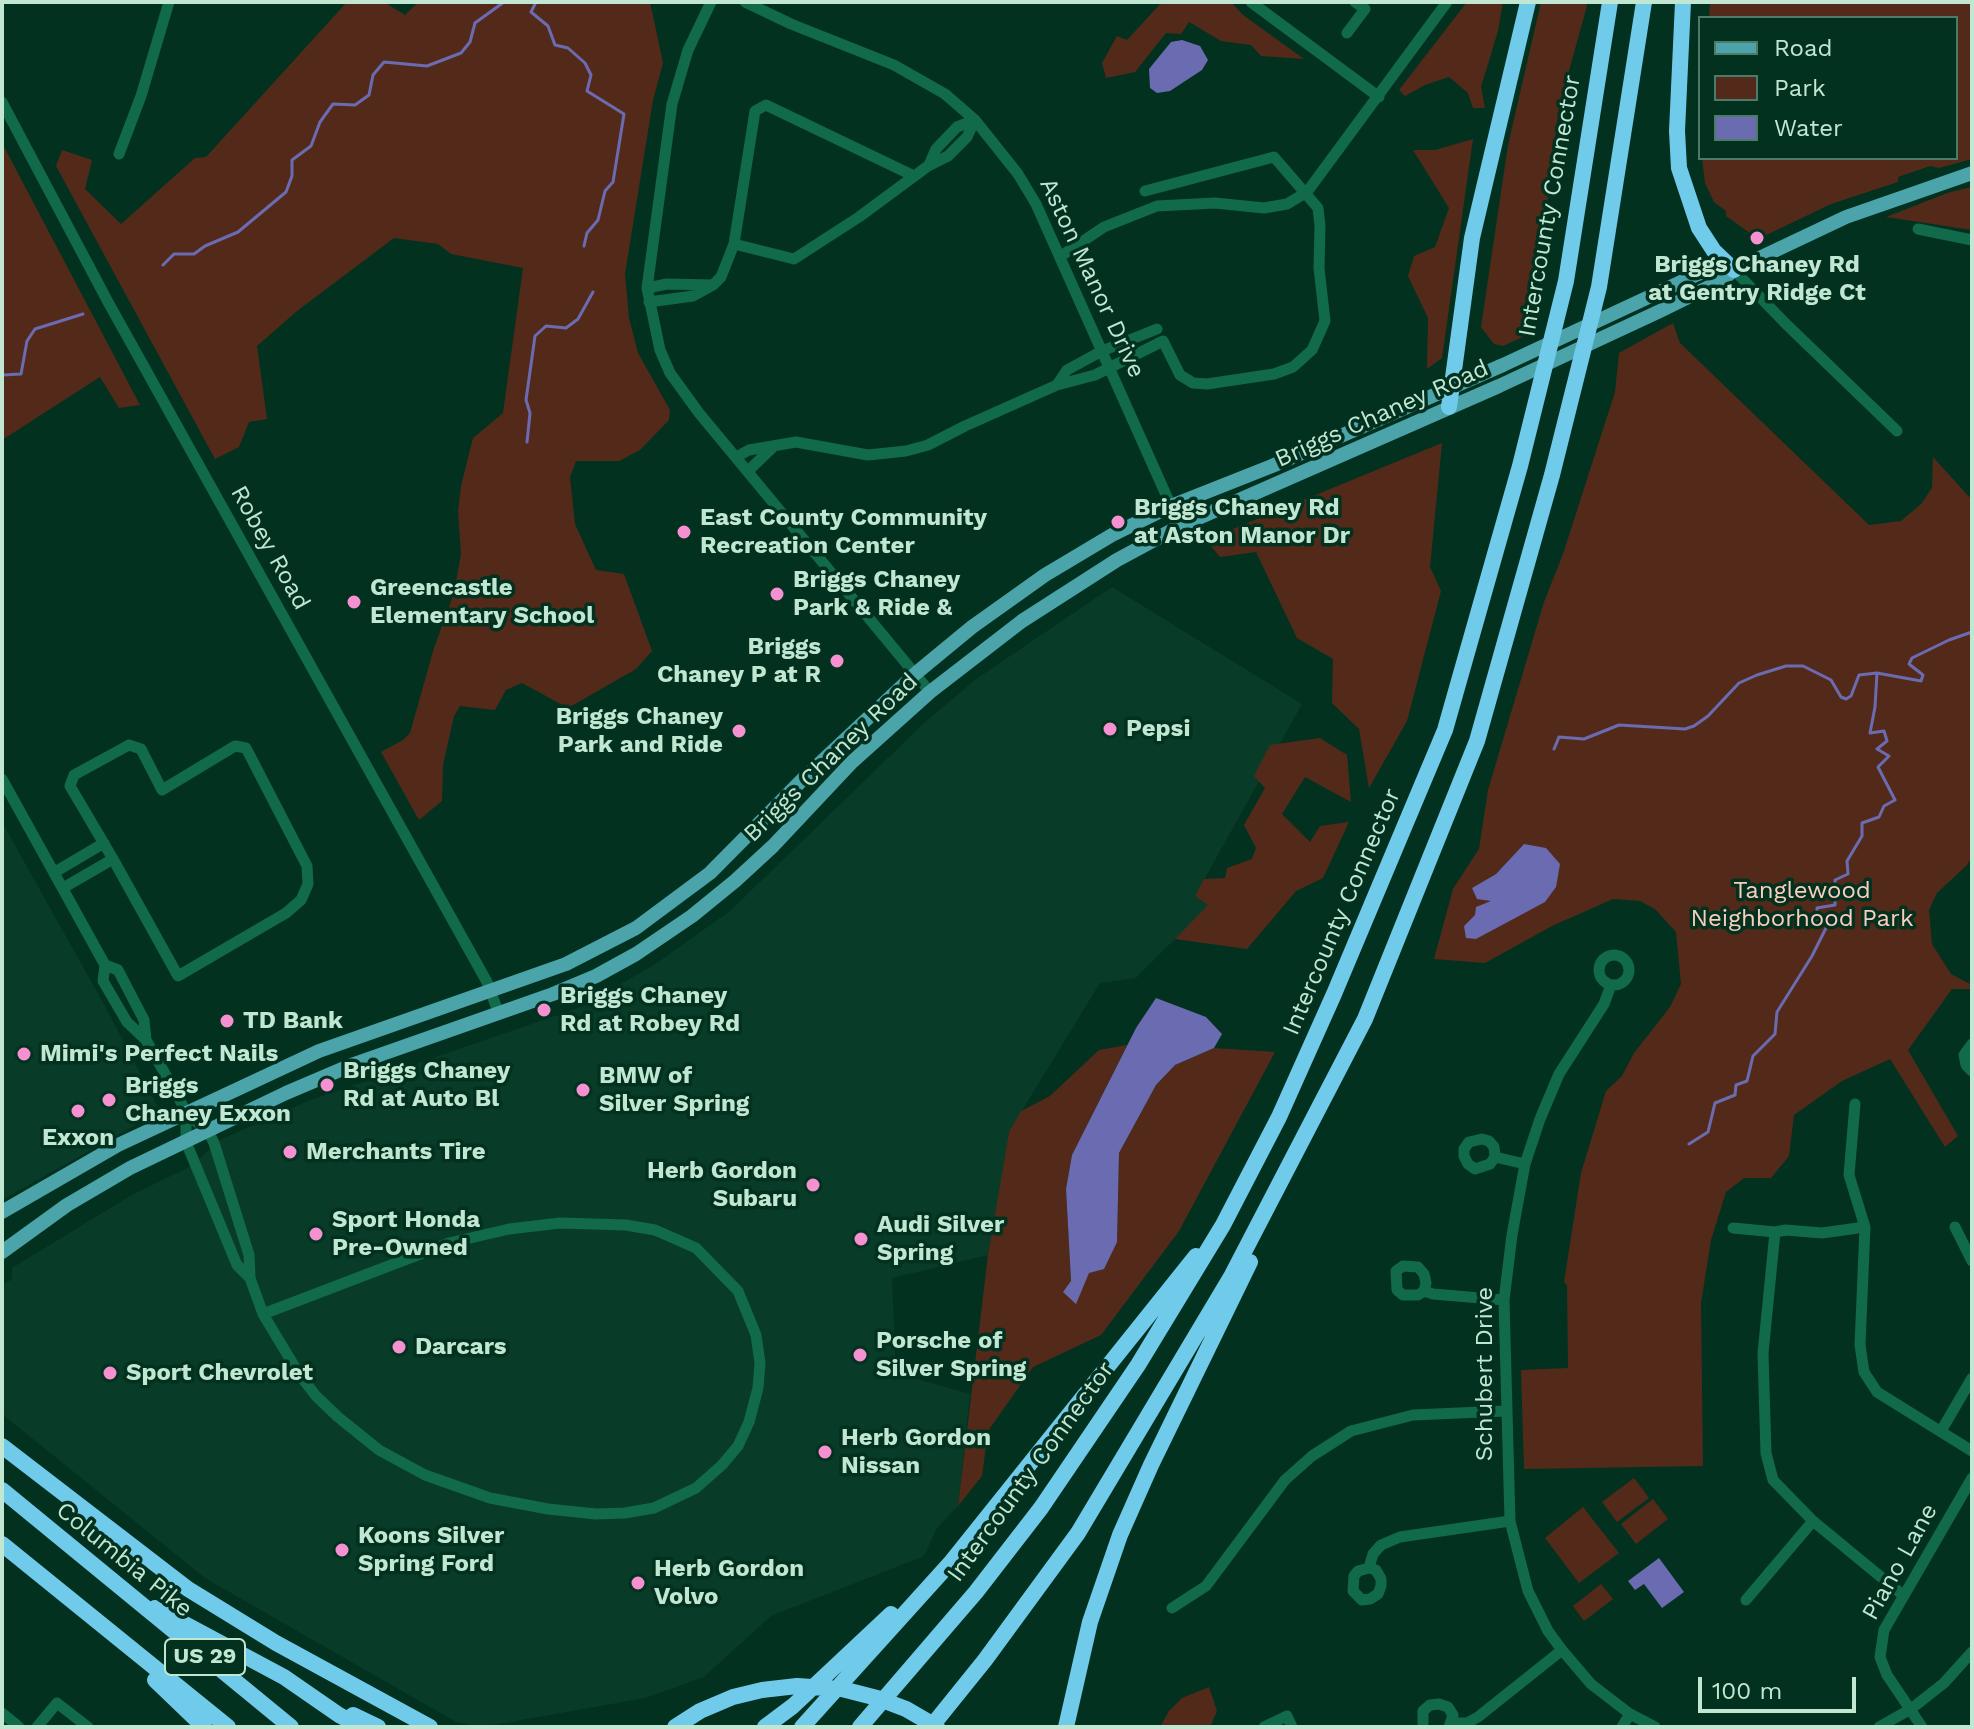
<!DOCTYPE html>
<style>
body{margin:0}
#map{position:relative;width:1974px;height:1729px;overflow:hidden;background:#03311f;font-family:"Work Sans",sans-serif}
canvas{display:block}
.frame{position:absolute;inset:0;border:4px solid #c1e7d3;pointer-events:none}
.legend{position:absolute;left:1698px;top:16px;width:260px;height:144px;box-sizing:border-box;background:#03311f;border:2px solid #4f7a67;margin:0;padding:10px 14px;list-style:none;font-size:24px;color:#c1e7d3}
.legend li{display:flex;align-items:center;gap:16px;height:40px}
.legend b{width:40px;border:2px solid #4f7a67}
.scale{position:absolute;left:1698px;top:1677px;width:158px;height:36px;box-sizing:border-box;border:4px solid #c1e7d3;border-top:0;padding-left:10px;font-size:24px;line-height:28px;white-space:nowrap;color:#c1e7d3;-webkit-text-stroke:6px #03311f;paint-order:stroke}
</style>
<div id="map">
<canvas width="1974" height="1729"></canvas>
<div class="frame"></div>
<ul class="legend">
<li><b style="height:10px;background:#4aa4aa"></b>Road</li>
<li><b style="height:22px;background:#532a1a"></b>Park</li>
<li><b style="height:22px;background:#6b6bb1"></b>Water</li>
</ul>
<div class="scale">100 m</div>
</div>
<script>
const ctx = document.querySelector('canvas').getContext('2d');
ctx.lineJoin = 'round';
function paint(path, color) { ctx.fillStyle = color; ctx.fill(path, 'evenodd'); }
const poly = rows => new Path2D(rows.map(r => 'M' + r).join(''));
function stroke(path, color, width, dash) { ctx.strokeStyle = color; ctx.lineWidth = width; ctx.lineCap = dash ? 'butt' : 'round'; ctx.setLineDash(dash || []); ctx.stroke(path); }
function label(font, color, halo, rows, align = 'center') {
  ctx.font = font + ' "Work Sans",sans-serif'; ctx.lineWidth = 7; ctx.setLineDash([]); ctx.textBaseline = 'middle'; ctx.strokeStyle = halo; ctx.fillStyle = color; for (const [text, x, y, turn = 0] of rows) {
    ctx.save(); ctx.translate(x, y); ctx.rotate((+turn || 0) * Math.PI / 180); ctx.textAlign = isNaN(turn) ? turn : align; if (halo) ctx.strokeText(text, 0, 0); ctx.fillText(text, 0, 0); ctx.restore();
  }
}
paint(poly([
 [1112,587,1302,704,1195,896,1209,905,1136,978,1100,983,1009,1132,988,1255,892,1278,896,1373,970,1394,958,1506,937,1528,924,1556,771,1616,704,1677,645,1698,482,1727,456,1722,205,1578,2,1414,2,1285,12,1279,12,1268,130,1196,189,1167,222,1139,308,1101,581,1007,657,963,730,911,923,724,976,679],
 [2,822,106,1008,160,1111,2,1200]
]), '#083c28');
paint(poly([
 [347,2,384,2,405,15,418,2,650,2,663,63,653,100,625,274,629,318,638,353,670,410,669,420,640,450,619,461,576,461,570,477,575,524,585,546,596,570,624,574,652,651,636,669,568,708,522,683,506,690,495,710,460,706,454,716,443,765,442,801,419,820,381,752,403,740,410,733,434,648,454,593,461,554,458,511,461,486,473,438,503,413,523,268,451,254,438,244,394,238,297,311,257,346,267,419,249,422,239,447,215,459,56,166,62,150,92,160,85,189,121,224,195,158,206,157],
 [1162,2,1231,2,1243,15,1304,59,1261,56,1251,45,1221,41,1189,22,1181,34,1166,33,1135,72,1106,78,1102,63,1117,36,1127,40],
 [1467,2,1503,2,1498,31,1481,87,1485,108,1473,108,1468,93,1449,77,1425,85,1405,96,1399,90],
 [1541,2,1588,2,1559,107,1542,246,1525,336,1503,346,1494,344,1481,327,1508,145],
 [1710,2,1972,2,1972,159,1939,168,1930,166,1898,177,1898,182,1831,204,1758,239,1726,216,1726,211,1714,202,1705,183,1702,158,1956,158,1956,18,1709,18],
 [1473,139,1442,358,1427,369,1428,318,1408,276,1414,256,1435,247,1449,208,1413,150,1435,150],
 [2,143,140,405,119,408,100,377,2,440],
 [1972,187,1972,230,1886,217,1950,192],
 [1673,323,1680,343,1869,525,1901,521,1921,504,1932,488,1933,457,1972,500,1972,857,1967,865,1937,893,1929,910,1932,944,1951,974,1972,985,1972,989,1952,989,1908,1050,1958,1136,1945,1147,1890,1059,1842,1081,1794,1115,1789,1156,1771,1178,1744,1178,1726,1192,1711,1240,1701,1303,1703,1466,1524,1469,1521,1370,1568,1368,1567,1285,1564,1282,1581,1173,1606,1091,1622,1076,1634,1053,1670,1007,1681,984,1676,932,1655,909,1640,901,1613,899,1552,926,1485,963,1434,959,1453,889,1479,849,1488,790,1544,602,1563,554,1615,392,1619,353],
 [1524,844,1492,930,1476,939,1464,926,1493,901,1472,888,1496,874],
 [1442,443,1430,567,1441,591,1407,721,1369,788,1359,729,1332,703,1333,659,1297,638,1256,552,1220,557,1206,540],
 [1320,738,1347,755,1351,802,1305,777,1282,814,1310,842,1320,826,1349,822,1323,878,1296,891,1247,949,1175,939,1208,905,1195,896,1204,879,1225,878,1227,868,1252,859,1256,848,1244,825,1265,788,1254,776,1270,745],
 [1127,1045,1072,1155,1066,1189,1071,1281,1089,1273,1117,1242,1119,1153,1156,1085,1175,1065,1214,1048,1275,1052,1179,1231,1101,1335,1033,1367,988,1431,982,1476,958,1506,988,1255,1009,1132,1021,1111,1050,1096,1099,1050],
 [1634,1478,1649,1498,1617,1522,1602,1502],
 [1653,1499,1668,1519,1636,1544,1621,1524],
 [1583,1507,1619,1553,1579,1583,1545,1538],
 [1601,1584,1613,1599,1584,1621,1573,1606],
 [1209,1687,1217,1711,1210,1727,1160,1727,1169,1711,1182,1698]
]), '#532a1a');
paint(poly([
 [1182,40,1200,46,1208,60,1202,70,1170,91,1157,93,1150,88,1149,69,1171,42],
 [1524,844,1546,848,1560,864,1556,887,1545,902,1476,939,1466,938,1464,926,1475,915,1476,907,1491,901,1477,899,1472,888,1496,874],
 [1156,998,1206,1017,1222,1034,1214,1048,1175,1065,1156,1085,1119,1153,1117,1242,1104,1269,1089,1273,1076,1304,1063,1292,1071,1281,1066,1189,1072,1155,1136,1028],
 [1659,1558,1684,1592,1662,1608,1644,1584,1635,1590,1628,1581]
]), '#6b6bb1');
stroke(poly([
 [536,2,531,12,548,26,555,45,568,48,585,63,591,75,587,91,624,114,613,182,605,191,598,220,587,233,584,246],
 [163,265,174,254,194,254,205,246,238,232,286,192,292,176,292,160,311,146,320,122,333,104,355,105,369,95,373,75,384,62,427,66,461,53,470,42,475,23,504,2],
 [2,375,21,374,27,341,35,329,83,314],
 [527,442,530,413,526,400,535,336,546,326,566,328,578,319,593,292],
 [1554,749,1559,737,1584,739,1619,725,1685,729,1694,726,1708,716,1739,683,1757,675,1786,666,1803,666,1831,680,1841,697,1846,699,1851,696,1859,675,1877,673,1921,681,1923,675,1909,664,1912,658,1949,640,1972,632],
 [1689,1144,1708,1132,1715,1103,1735,1095,1736,1085,1747,1081,1753,1056,1775,1034,1777,1012,1812,956,1828,924,1817,921,1817,908,1835,905,1835,880,1848,874,1847,861,1862,836,1862,823,1879,817,1884,806,1895,800,1878,767,1889,756,1877,749,1887,741,1884,731,1870,733,1875,707,1877,673]
]), '#6b6bb1', 3);
stroke(poly([
 [711,2,688,50,672,104,647,288,660,350,670,373,699,413,930,692],
 [745,2,791,24,894,65,945,94,975,120,1018,174,1036,204,1180,526],
 [1251,2,1379,97],
 [1347,33,1365,9,1355,2],
 [2,102,108,302,487,982,499,1014],
 [119,154,141,96,169,2],
 [929,165,936,149,957,127,975,120],
 [1918,229,1972,240],
 [734,244,794,259,859,217,928,166,948,156,967,137,975,120],
 [1061,256,1104,227,1157,206,1215,203,1264,208,1287,204,1307,192,1447,2],
 [1734,270,1785,323,1897,431],
 [647,288,667,284,713,285],
 [649,302,693,296,713,285,721,277,734,244,755,111,766,105,914,176],
 [1057,385,1067,370,1102,351,1157,329],
 [736,457,749,450,796,442,868,455,906,451,928,445,965,426,1057,385,1095,375,1163,341,1180,375,1193,383,1207,384,1274,374,1293,367,1312,350,1325,321,1319,268,1320,226,1318,208,1274,157,1145,191],
 [748,471,773,447],
 [129,745,141,749,162,790,235,746,246,748,307,866,308,884,301,900,286,913,178,976,113,859,70,786,74,775,129,745],
 [2,779,105,965,103,981,127,1022,146,1040,181,1102,186,1114,186,1142,237,1265,250,1278],
 [55,872,104,843],
 [63,888,113,859],
 '1599 970a15 15 0 1 1 30 0a15 15 0 1 1-30 0Z',
 [105,965,118,970,144,1020,146,1040],
 [1611,985,1604,1004,1559,1074,1540,1119,1525,1164,1512,1235,1504,1300,1510,1521,1528,1591,1548,1631,1562,1650,1591,1684,1630,1714,1655,1727],
 [1972,1044,1964,1055,1966,1065,1972,1071],
 [1855,1104,1849,1175,1865,1227,1860,1345,1864,1372,1877,1392,1972,1451],
 [186,1114,208,1131,214,1143,249,1255,250,1278,263,1314],
 [1495,1157,1490,1164,1475,1169,1468,1164,1464,1156,1464,1149,1469,1142,1482,1139,1489,1141,1494,1147,1495,1157,1525,1164],
 [560,1223,626,1225,655,1230,696,1248,738,1291,756,1335,760,1363,758,1388,749,1422,738,1446,722,1465,696,1488,654,1508,625,1513,596,1514,548,1509,490,1498,425,1475,379,1450,338,1417,316,1396,299,1374,263,1314,449,1243,509,1229,560,1223],
 [1865,1227,1822,1233,1786,1230,1775,1232,1763,1353,1766,1453,1773,1480,1813,1521,1904,1596],
 [1955,1227,1972,1261],
 [1733,1228,1775,1232],
 [1424,1291,1418,1295,1403,1295,1397,1290,1396,1271,1403,1266,1418,1267,1424,1274,1426,1283,1424,1291,1433,1294,1504,1300],
 [1941,1431,1972,1378],
 [1369,1568,1376,1570,1381,1579,1381,1586,1378,1594,1370,1599,1362,1600,1353,1591,1354,1576,1358,1571,1369,1568,1373,1554,1381,1545,1400,1537,1510,1521],
 [1746,1600,1813,1521],
 [1172,1608,1206,1586,1285,1480,1312,1456,1351,1431,1413,1415,1505,1411],
 [2,1713,19,1727],
 [1452,1723,1467,1723,1478,1717,1562,1650],
 [37,1727,57,1703,88,1727],
 [1264,1727,1287,1716,1292,1727],
 [1423,1727,1423,1711,1430,1705,1439,1704,1448,1707,1453,1715,1449,1727],
 [1622,1727,1630,1714],
 [1879,1727,1911,1709,1944,1683,1972,1652],
 [1922,1727,1887,1675,1880,1657,1884,1630,1972,1478]
]), '#116a49', 11);
stroke(poly([
 [2,1212,118,1145,319,1051,566,964,636,928,710,873,804,778,915,674,972,627,1045,575,1112,535,1171,506,1272,466,1503,365,1698,274,1717,268,1734,270],
 [2,1252,67,1205,130,1168,286,1093,354,1064,553,994,596,976,636,954,692,916,735,881,773,846,852,762,930,692,1022,621,1117,560,1180,526,1499,386,1660,311,1721,281,1734,270,1846,217,1972,173]
]), '#4aa4aa', 14);
stroke(poly([
 [1683,2,1677,131,1679,168,1699,228,1714,251,1734,270],
 [1449,407,1472,238,1528,2],
 [2,1446,188,1589,276,1643,430,1727],
 [2,1490,291,1727],
 [2,1544,228,1727],
 [155,1608,284,1677,339,1715,361,1727],
 [155,1680,204,1727],
 [353,1715,378,1727],
 [675,1727,700,1711,733,1697,762,1690,797,1686,842,1689,877,1698,906,1709,937,1727],
 [765,1727,793,1706,891,1614],
 [802,1727,952,1561,1196,1256],
 [860,1727,976,1592,1041,1508,1138,1365,1223,1225,1279,1117,1334,994,1445,730,1520,466,1566,281,1610,2],
 [931,1727,985,1660,1078,1533,1232,1275,1365,1019,1477,741,1552,475,1599,287,1644,2],
 [1066,1727,1090,1622,1120,1535,1151,1465,1250,1262]
]), '#70cbea', 16);
for (const [x, y, r, color] of [
 [1757,238,8,"#f590d1"],
 [1118,522,8,"#f590d1"],
 [684,532,8,"#f590d1"],
 [777,594,8,"#f590d1"],
 [354,602,8,"#f590d1"],
 [837,661,8,"#f590d1"],
 [1110,729,8,"#f590d1"],
 [739,731,8,"#f590d1"],
 [544,1010,8,"#f590d1"],
 [227,1021,8,"#f590d1"],
 [24,1054,8,"#f590d1"],
 [327,1085,8,"#f590d1"],
 [583,1090,8,"#f590d1"],
 [109,1100,8,"#f590d1"],
 [78,1111,8,"#f590d1"],
 [290,1152,8,"#f590d1"],
 [813,1185,8,"#f590d1"],
 [316,1234,8,"#f590d1"],
 [861,1239,8,"#f590d1"],
 [399,1347,8,"#f590d1"],
 [860,1355,8,"#f590d1"],
 [110,1373,8,"#f590d1"],
 [825,1452,8,"#f590d1"],
 [342,1550,8,"#f590d1"],
 [638,1583,8,"#f590d1"]
]) { const dot = new Path2D(); dot.arc(x, y, r, 0, 2 * Math.PI); ctx.fillStyle = color; ctx.fill(dot); stroke(dot, '#03311f', 3); }
for (const [x, y, w] of [
 [205,1657,80]
]) { const box = new Path2D(); box.roundRect(x - w / 2, y - 18, w, 36, 6); ctx.fillStyle = '#03311f'; ctx.fill(box); stroke(box, '#c1e7d3', 2); }
label('bold 22px', '#c1e7d3', null, [
 ["US 29",205,1657]
]);
label('24px', '#c1e7d3', '#03311f', [
 ["Intercounty Connector",1550,206,-80],
 ["Aston Manor Drive",1092,278,65],
 ["Briggs Chaney Road",1382,414,-24],
 ["Robey Road",270,548,61],
 ["Briggs Chaney Road",831,758,-44],
 ["Intercounty Connector",1342,912,-67],
 ["Schubert Drive",1485,1374,-90],
 ["Intercounty Connector",1031,1472,-54],
 ["Columbia Pike",124,1560,39],
 ["Piano Lane",1900,1562,-61]
]);
label('bold 24px', '#c1e7d3', '#03311f', [
 ["Briggs Chaney Rd",1757,265,"center"],
 ["at Gentry Ridge Ct",1757,293,"center"],
 ["Briggs Chaney Rd",1134,508],
 ["at Aston Manor Dr",1134,536],
 ["East County Community",700,518],
 ["Recreation Center",700,546],
 ["Briggs Chaney",793,580],
 ["Park & Ride &",793,608],
 ["Greencastle",370,588],
 ["Elementary School",370,616],
 ["Briggs",821,647,"right"],
 ["Chaney P at R",821,675,"right"],
 ["Briggs Chaney",723,717,"right"],
 ["Park and Ride",723,745,"right"],
 ["Pepsi",1126,729],
 ["Briggs Chaney",560,996],
 ["Rd at Robey Rd",560,1024],
 ["TD Bank",243,1021],
 ["Mimi's Perfect Nails",40,1054],
 ["Briggs Chaney",343,1071],
 ["Rd at Auto Bl",343,1099],
 ["BMW of",599,1076],
 ["Silver Spring",599,1104],
 ["Briggs",125,1086],
 ["Chaney Exxon",125,1114],
 ["Exxon",78,1138,"center"],
 ["Merchants Tire",306,1152],
 ["Herb Gordon",797,1171,"right"],
 ["Subaru",797,1199,"right"],
 ["Sport Honda",332,1220],
 ["Pre-Owned",332,1248],
 ["Audi Silver",877,1225],
 ["Spring",877,1253],
 ["Porsche of",876,1341],
 ["Silver Spring",876,1369],
 ["Darcars",415,1347],
 ["Sport Chevrolet",126,1373],
 ["Herb Gordon",841,1438],
 ["Nissan",841,1466],
 ["Koons Silver",358,1536],
 ["Spring Ford",358,1564],
 ["Herb Gordon",654,1569],
 ["Volvo",654,1597]
], 'left');
label('24px', '#facebd', '#03311f', [
 ["Tanglewood",1802,891],
 ["Neighborhood Park",1802,919]
]);
</script>
